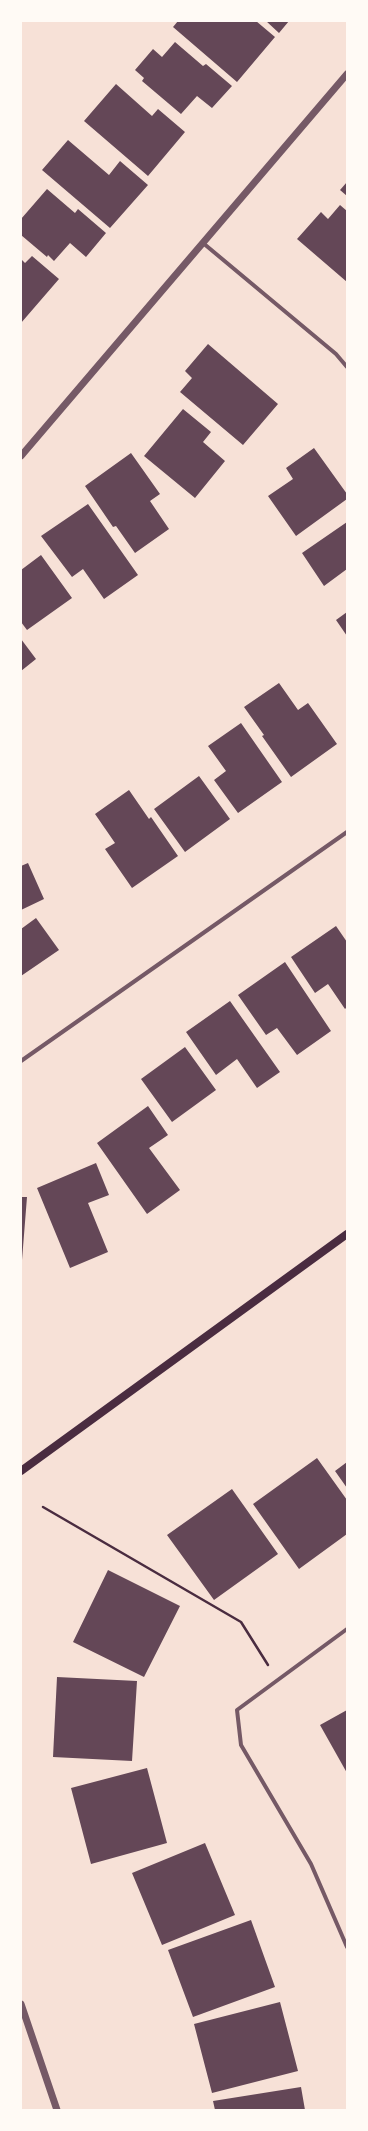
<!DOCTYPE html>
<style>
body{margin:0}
#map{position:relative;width:368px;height:2131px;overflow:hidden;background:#f7e1d7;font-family:"Work Sans",sans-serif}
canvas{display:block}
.frame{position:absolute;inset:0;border:22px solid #fffaf5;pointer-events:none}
</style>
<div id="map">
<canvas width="368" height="2131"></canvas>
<div class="frame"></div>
</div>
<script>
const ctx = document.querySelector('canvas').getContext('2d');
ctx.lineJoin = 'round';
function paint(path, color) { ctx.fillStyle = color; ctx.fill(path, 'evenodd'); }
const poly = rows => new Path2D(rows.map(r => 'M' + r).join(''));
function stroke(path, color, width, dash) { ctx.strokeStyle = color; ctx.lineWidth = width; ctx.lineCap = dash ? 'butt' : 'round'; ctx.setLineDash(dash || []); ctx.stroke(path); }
paint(poly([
 [178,21,256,21,275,37,237,82,173,27],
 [266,21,289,21,279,33],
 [175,42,203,66,206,64,232,86,212,108,197,96,181,114,142,81,144,78,135,70,153,49,162,57],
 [116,84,152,116,158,109,185,132,148,176,84,121],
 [68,140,109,175,120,161,148,185,110,228,42,170],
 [347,182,347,196,340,190],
 [47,189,75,213,78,209,106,233,86,257,70,243,54,261,48,255,47,257,21,235,21,219],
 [340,205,347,211,347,282,297,239,321,212,328,219],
 [32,256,59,279,21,323,21,259,25,263],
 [208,344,278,404,243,445,180,392,192,378,185,371],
 [183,409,211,432,203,442,225,461,195,498,144,456],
 [314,448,347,494,347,499,296,536,268,496,293,479,286,468],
 [131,453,160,494,150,501,169,529,135,553,116,526,113,527,85,486],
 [88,504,138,575,104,599,83,569,72,577,41,536],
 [347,522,347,569,324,586,302,553],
 [41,555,72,598,27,630,21,622,21,570],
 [347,612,347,636,336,620],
 [21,639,36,659,21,671],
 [279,683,298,710,308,703,337,744,291,777,262,736,264,735,244,707],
 [241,723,282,782,238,813,214,780,226,771,208,746],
 [199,776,230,819,185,852,154,809],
 [129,790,149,819,151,817,178,856,132,888,105,849,115,843,95,814],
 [28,863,44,899,21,910,21,866],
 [36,918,59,950,21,976,21,929],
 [336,926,347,942,347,1007,345,1009,328,984,315,993,291,957],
 [285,962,331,1031,297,1055,277,1028,266,1035,238,995],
 [230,1001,280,1072,257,1088,237,1059,216,1075,186,1032],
 [185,1047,216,1090,172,1122,141,1079],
 [148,1106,168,1135,149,1148,180,1190,147,1214,97,1143],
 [96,1163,109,1195,88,1203,108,1252,70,1268,37,1188],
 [21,1197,27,1197,22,1260,21,1260],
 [317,1458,347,1500,347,1534,299,1569,253,1504],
 [347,1462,347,1488,335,1471],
 [232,1489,278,1554,214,1600,167,1535],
 [108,1570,180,1606,144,1677,73,1642],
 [57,1677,137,1681,132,1761,53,1757],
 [347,1710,347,1773,320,1725],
 [147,1768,167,1843,91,1864,71,1788],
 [205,1843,235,1915,162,1945,132,1873],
 [251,1920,275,1987,193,2017,168,1950],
 [280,2002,298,2071,212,2093,194,2024],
 [301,2087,305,2110,215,2110,213,2101]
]), '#644757');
stroke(poly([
 [43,1507,241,1622,268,1665]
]), '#4a2c40', 2.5);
stroke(poly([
 [203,243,336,354,347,367],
 [21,1061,347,832],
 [347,1629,237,1710,241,1745,311,1864,347,1947]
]), '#755966', 4);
stroke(poly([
 [21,456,347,74],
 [21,2004,57,2110]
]), '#755966', 7);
stroke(poly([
 [21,1471,347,1234]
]), '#4a2c40', 8);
</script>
